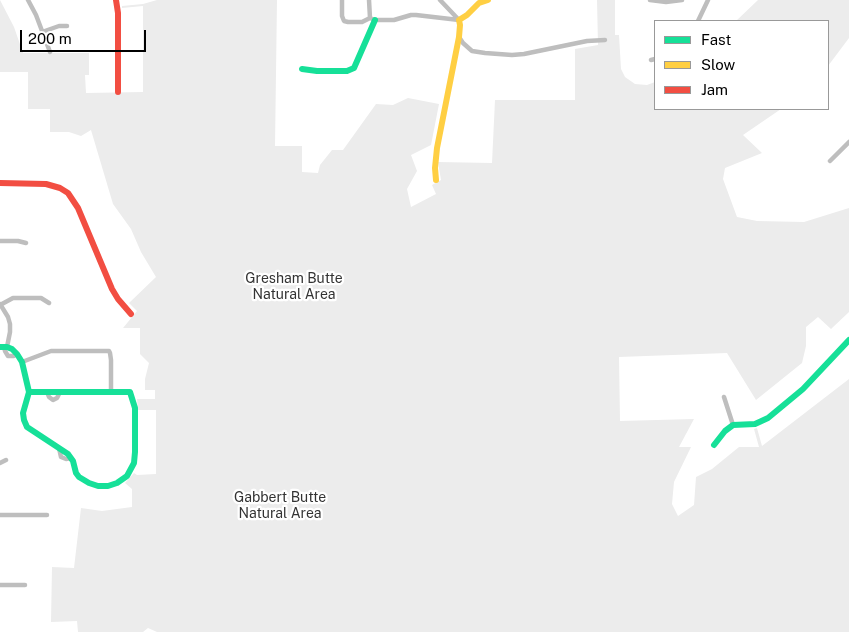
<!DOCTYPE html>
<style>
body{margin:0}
#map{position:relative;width:849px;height:632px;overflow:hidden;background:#fff;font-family:"Public Sans",sans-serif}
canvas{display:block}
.legend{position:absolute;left:654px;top:20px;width:175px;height:90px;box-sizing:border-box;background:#fff;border:1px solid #999;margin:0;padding:6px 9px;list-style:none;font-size:15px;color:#000}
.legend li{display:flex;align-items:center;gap:10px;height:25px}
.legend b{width:25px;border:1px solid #999}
.scale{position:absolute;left:20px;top:30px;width:126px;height:22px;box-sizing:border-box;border:2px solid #000;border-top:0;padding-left:6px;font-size:15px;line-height:18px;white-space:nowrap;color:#000;-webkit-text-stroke:4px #fff;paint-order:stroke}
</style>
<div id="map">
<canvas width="849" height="632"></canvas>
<ul class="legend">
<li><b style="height:6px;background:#16e098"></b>Fast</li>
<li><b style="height:6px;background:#ffcf43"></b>Slow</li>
<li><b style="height:6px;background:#f24e42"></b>Jam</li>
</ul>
<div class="scale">200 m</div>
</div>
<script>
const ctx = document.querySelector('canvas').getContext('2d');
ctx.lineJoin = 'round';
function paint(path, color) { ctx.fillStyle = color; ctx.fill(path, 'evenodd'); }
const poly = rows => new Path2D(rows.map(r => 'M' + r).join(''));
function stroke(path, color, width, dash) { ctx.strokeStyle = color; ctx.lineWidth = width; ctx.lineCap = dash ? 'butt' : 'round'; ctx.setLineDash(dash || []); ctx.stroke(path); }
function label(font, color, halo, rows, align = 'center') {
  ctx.font = font + ' "Public Sans",sans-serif'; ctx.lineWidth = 4.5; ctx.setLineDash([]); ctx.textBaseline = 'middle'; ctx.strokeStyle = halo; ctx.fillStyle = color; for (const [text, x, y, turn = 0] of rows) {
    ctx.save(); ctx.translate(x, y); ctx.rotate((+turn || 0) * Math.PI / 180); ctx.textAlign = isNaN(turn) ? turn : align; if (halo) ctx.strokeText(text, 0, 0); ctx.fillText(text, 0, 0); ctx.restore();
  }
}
paint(poly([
 [0,0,14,27,23,53,89,53,89,75,85,75,86,93,143,92,143,6,122,8,122,6,143,4,157,0,277,0,275,146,302,146,302,172,318,173,320,165,332,150,343,150,376,104,393,105,408,98,439,104,431,145,411,155,417,171,407,189,411,207,436,194,432,185,441,180,438,162,492,163,495,100,575,100,575,49,598,45,597,0,615,0,615,35,619,35,621,69,625,77,635,84,647,85,655,82,655,109,781,109,743,135,762,153,725,168,723,179,737,217,757,221,804,222,849,208,849,312,831,329,818,317,806,327,806,346,802,363,756,400,727,353,619,357,620,421,694,419,679,447,691,447,674,482,672,504,678,516,694,505,696,477,712,469,739,447,759,447,754,429,757,428,762,446,849,379,849,632,157,632,148,628,143,632,78,632,77,621,51,622,52,567,74,568,81,508,102,511,132,507,132,489,125,483,134,473,137,475,156,474,156,410,138,410,137,399,155,399,155,390,145,390,145,379,149,363,140,354,140,328,123,328,137,311,129,303,156,277,141,252,131,229,113,204,91,130,81,136,69,132,50,132,50,109,28,109,28,72,0,72],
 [758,0,849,0,849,38,828,66,828,21,736,21]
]), '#ececec');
stroke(poly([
 [28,0,36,15,50,52],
 [342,0,342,16,344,21,348,22,362,22,370,18],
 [369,0,370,18],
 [440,0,459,20],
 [650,0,666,2,682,0],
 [370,18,375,20,394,20,411,15,416,15,459,20],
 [698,21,708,0],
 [42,32,59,26,67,26],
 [459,37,463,43,472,51,485,53,512,55,524,54,587,41,605,40],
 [651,60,655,59],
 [830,161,849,142],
 [0,241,18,241,26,243],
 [0,304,8,317,10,324,10,332,7,347],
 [0,305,13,298,41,298,49,303],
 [4,347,5,351,8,356,14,356,17,354],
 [22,362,51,351,109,351,110,353,111,360,111,392],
 [47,392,49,397,53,400,57,398,60,392],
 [724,397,733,425],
 [59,448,61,457,66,459,71,458],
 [0,463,6,460],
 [0,515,47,515],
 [0,585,25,585]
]), '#bebebe', 4.5);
stroke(poly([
 [302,69,317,71,347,71,354,68,375,20],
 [0,347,7,347,12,349,17,354,22,362,29,392,23,413,24,420,27,427,68,454,73,461,76,473,79,477,89,483,98,486,108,486,117,483,127,476,134,463,135,452,135,408,130,392,29,392],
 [714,445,725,431,733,425,755,424,768,418,803,389,849,340]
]), '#16e098', 6);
stroke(poly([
 [436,180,435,168,437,148,459,37,460,25,459,20,467,15,479,3,488,0]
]), '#ffcf43', 6);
stroke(poly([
 [116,0,118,13,118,92],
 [0,183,46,184,60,188,68,193,78,208,112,289,118,299,131,314]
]), '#f24e42', 6);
label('14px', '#333', '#fff', [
 ["Gresham Butte",294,279],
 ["Natural Area",294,295],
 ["Gabbert Butte",280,498],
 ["Natural Area",280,514]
]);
</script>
